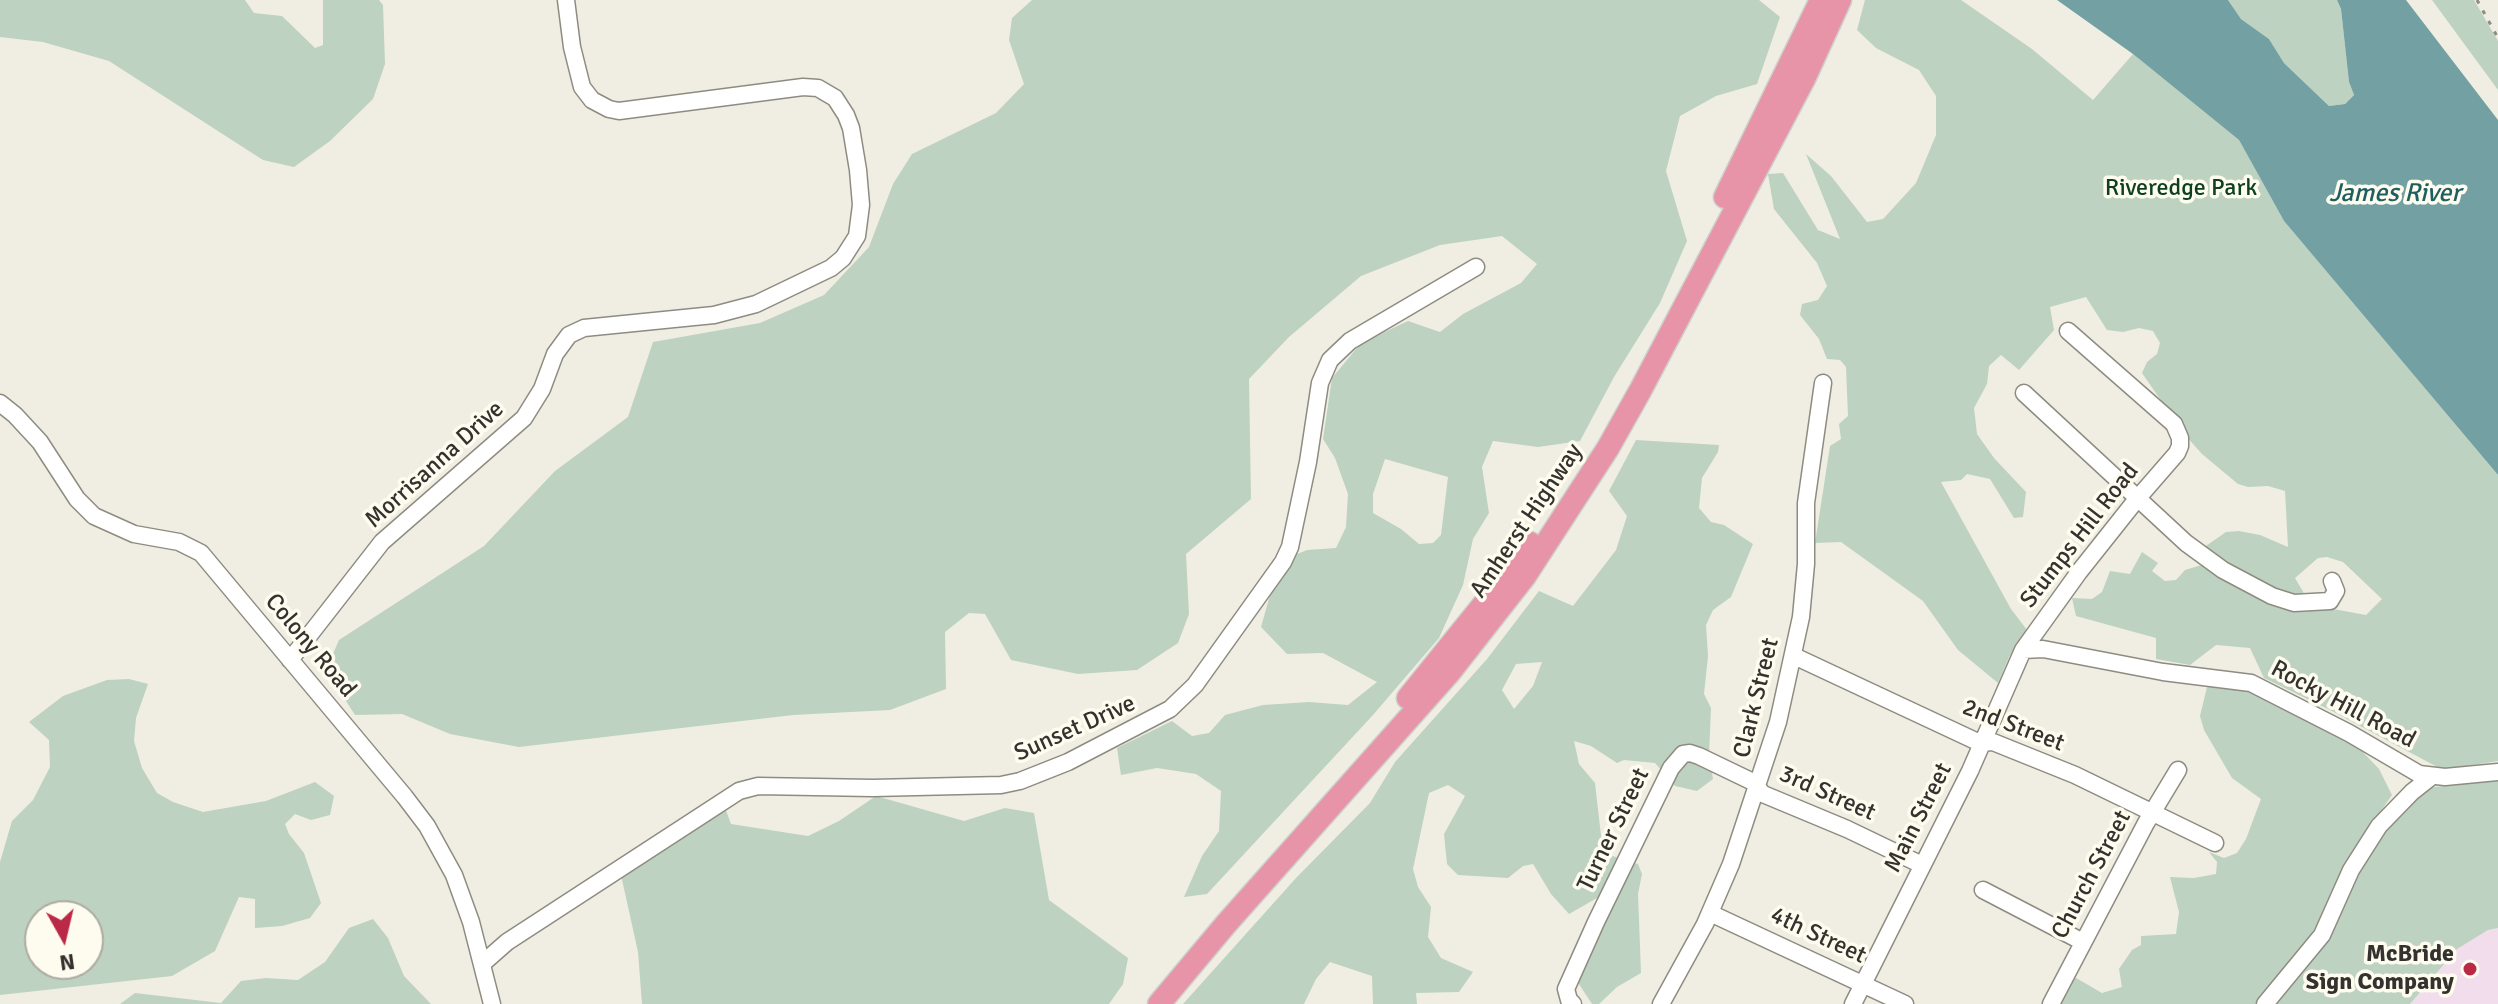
<!DOCTYPE html>
<style>
body{margin:0}
#map{position:relative;width:2498px;height:1004px;overflow:hidden;background:#f0eee2;font-family:Signika,sans-serif}
canvas{display:block}
.north{position:absolute;left:24px;top:900px;width:80px;height:80px;box-sizing:border-box;background:#fefbef;border:2px solid #adaba2;border-radius:50%;rotate:172deg;font-size:22px;font-weight:700;line-height:32px;text-align:center;color:#33322e}
.north::after{content:'';display:block;margin:auto;width:28px;height:36px;background:#ba2946;clip-path:polygon(50% 0,100% 100%,50% 72%,0 100%)}
</style>
<div id="map">
<canvas width="2498" height="1004"></canvas>
<div class="north">N</div>
</div>
<script>
const ctx = document.querySelector('canvas').getContext('2d');
ctx.lineJoin = 'round';
function paint(path, color) { ctx.fillStyle = color; ctx.fill(path, 'evenodd'); }
const poly = rows => new Path2D(rows.map(r => 'M' + r).join(''));
function stroke(path, color, width, dash) { ctx.strokeStyle = color; ctx.lineWidth = width; ctx.lineCap = dash ? 'butt' : 'round'; ctx.setLineDash(dash || []); ctx.stroke(path); }
function label(font, color, halo, rows, align = 'center') {
  ctx.font = font + ' Signika,sans-serif'; ctx.lineWidth = 7; ctx.setLineDash([]); ctx.textBaseline = 'middle'; ctx.strokeStyle = halo; ctx.fillStyle = color; for (const [text, x, y, turn = 0] of rows) {
    ctx.save(); ctx.translate(x, y); ctx.rotate((+turn || 0) * Math.PI / 180); ctx.textAlign = isNaN(turn) ? turn : align; if (halo) ctx.strokeText(text, 0, 0); ctx.fillText(text, 0, 0); ctx.restore();
  }
}
paint(poly([
 [2498,928,2498,1004,2410,1004,2457,949,2488,930]
]), '#f1ddec');
paint(poly([
 [0,0,245,0,254,13,282,16,315,48,323,45,323,0,379,0,383,5,385,64,373,99,330,141,294,167,263,160,109,61,43,42,0,37],
 [1032,0,1759,0,1780,17,1757,84,1716,96,1680,116,1666,171,1687,241,1660,303,1614,377,1580,441,1538,447,1493,441,1482,467,1489,513,1473,539,1463,585,1439,638,1373,715,1207,894,1184,897,1202,856,1219,831,1221,791,1196,774,1157,768,1121,775,1117,748,1172,721,1192,736,1209,733,1225,715,1263,705,1309,702,1348,705,1377,682,1323,653,1287,654,1261,627,1270,595,1295,555,1307,550,1336,548,1346,527,1348,494,1335,458,1323,439,1332,378,1361,343,1408,321,1440,332,1463,314,1521,283,1537,264,1502,236,1440,245,1361,276,1289,337,1249,379,1251,499,1186,554,1189,614,1178,643,1137,670,1078,674,1011,660,985,614,969,613,945,632,946,689,890,710,793,715,519,747,450,734,402,714,355,715,326,670,339,640,484,546,555,471,628,417,653,342,760,323,824,295,869,247,893,184,912,154,996,113,1024,84,1009,40,1012,18],
 [1385,459,1448,477,1441,535,1433,543,1419,544,1401,529,1373,513,1373,494],
 [1865,0,1961,0,2032,49,2093,100,2133,54,2239,140,2284,221,2498,475,2498,761,2443,770,2330,710,2264,678,2250,648,2216,645,2190,665,2156,659,2156,638,2076,616,2072,598,2092,599,2102,592,2110,571,2130,574,2142,552,2158,563,2152,571,2165,581,2176,580,2185,570,2205,564,2297,612,2333,609,2366,615,2382,599,2343,562,2327,557,2318,558,2295,578,2305,595,2299,599,2228,569,2203,548,2226,532,2239,531,2260,535,2288,547,2285,491,2268,486,2248,487,2238,484,2202,454,2185,435,2142,373,2147,362,2157,354,2160,343,2153,331,2139,328,2123,332,2107,330,2086,297,2050,307,2054,330,2019,370,2001,355,1989,366,1987,384,1974,408,1977,434,1994,458,2026,492,2023,517,2014,518,1990,479,1967,474,1961,480,1941,482,2011,609,2027,630,2009,657,1998,683,1958,650,1923,601,1841,542,1815,543,1830,446,1841,439,1839,424,1848,416,1846,367,1840,360,1827,359,1819,339,1800,315,1802,304,1818,300,1827,286,1817,263,1774,209,1768,174,1783,173,1818,230,1840,239,1806,154,1831,176,1867,222,1883,219,1916,183,1936,135,1936,96,1919,70,1876,48,1857,30],
 [2228,0,2337,0,2341,9,2349,82,2354,95,2345,104,2329,106,2284,63,2269,39,2241,19],
 [2432,0,2474,0,2498,41,2498,90],
 [1636,440,1719,445,1718,452,1702,478,1699,508,1711,522,1724,525,1753,544,1731,597,1713,610,1706,625,1708,656,1704,694,1711,708,1709,755,1713,779,1697,791,1675,786,1655,763,1624,760,1617,763,1591,746,1574,741,1579,764,1595,783,1603,853,1638,864,1642,874,1638,894,1641,973,1617,987,1599,1004,1592,1004,1577,981,1604,921,1597,898,1569,914,1551,894,1533,864,1523,866,1508,878,1458,875,1447,864,1444,834,1465,796,1448,785,1429,793,1413,869,1418,887,1431,907,1428,937,1441,958,1473,972,1459,992,1416,993,1417,1004,1373,1004,1372,976,1330,962,1316,979,1304,1004,1183,1004,1296,878,1370,803,1395,762,1487,659,1539,591,1573,606,1616,550,1627,516,1609,491],
 [1542,662,1533,686,1514,709,1502,690,1516,664],
 [129,679,148,684,136,718,134,741,142,768,157,793,173,802,203,812,266,801,315,782,334,796,330,815,311,820,295,814,285,824,289,834,304,853,321,903,310,918,282,926,255,928,255,899,239,897,215,951,172,976,0,995,0,862,12,821,33,800,50,767,49,740,29,722,63,696,107,680],
 [40,916,88,916,88,964,40,964],
 [2208,683,2246,689,2290,709,2359,748,2379,769,2392,795,2360,841,2338,880,2323,921,2255,1004,2057,1004,2071,975,2102,993,2122,987,2119,969,2132,950,2141,945,2141,936,2176,934,2179,912,2170,877,2194,878,2216,874,2217,862,2209,852,2224,858,2237,853,2246,839,2261,799,2232,778,2204,730,2200,716],
 [2498,779,2498,928,2488,930,2457,949,2410,1004,2271,1004,2369,848,2415,795,2434,787],
 [876,796,964,821,1005,808,1034,813,1049,900,1128,958,1123,984,1109,1004,642,1004,638,952,621,875,724,805,731,824,808,836,839,821],
 [373,919,388,938,404,976,431,1004,120,1004,135,993,221,1003,241,981,266,978,298,980,325,962,349,928]
]), '#bdd2c1');
paint(poly([
 [2057,0,2228,0,2241,19,2269,39,2284,63,2329,106,2345,104,2354,95,2349,82,2341,9,2337,0,2406,0,2498,120,2498,475,2284,221,2239,140,2133,54]
]), '#73a1a3');
const minor = poly([
 [2024,393,2186,543,2223,570,2272,596,2294,603,2330,601,2336,591,2332,581],
 [0,403,15,415,40,442,77,499,94,516,134,534,179,542,201,553,405,797,427,826,454,875,471,922,492,1004],
 [2023,650,2043,649,2163,672,2251,683,2349,733,2419,774,2445,777,2498,772],
 [1794,656,1980,743,1993,742,2075,775,2215,843],
 [290,660,382,542,524,418,542,389,555,354,569,335,584,328,714,315,756,304,831,268,843,258,857,236,861,205,858,170,851,128,846,115,835,98,818,88,803,87,619,111,609,109,592,100,582,87,572,47,566,0],
 [1983,890,2083,942],
 [1710,913,1905,1004],
 [482,964,507,942,739,791,758,786,873,788,1001,785,1020,781,1068,762,1170,709,1195,685,1283,562,1290,547,1308,462,1320,383,1330,360,1350,341,1476,267],
 [1573,1004,1569,1000,1566,989,1596,922,1671,768,1683,754,1690,753,1699,756,1753,782,1763,794,1847,829,1922,865],
 [1661,1004,1705,924,1731,864,1778,722,1801,617,1806,564,1806,503,1823,383],
 [1853,1004,1970,771,2023,650,2079,572,2137,499,2177,453,2180,446,2180,438,2174,424,2068,331],
 [2051,1004,2146,823,2178,770],
 [2265,1004,2322,935,2351,870,2379,826,2412,792,2431,777]
]);
const highway = poly([
 [1725,197,1821,0],
 [1408,698,1484,604,1530,543],
 [1159,1004,1226,924,1449,673,1525,576,1608,448,1640,391,1804,79,1840,0]
]);
stroke(minor, '#8e8c81', 19);
stroke(highway, '#cececd', 25);
stroke(minor, '#fff', 16);
stroke(highway, '#e894a8', 22);
stroke(poly([
 [2477,0,2498,38]
]), '#8d8b83', 3, [4, 8]);
for (const [x, y, r, color] of [
 [2470,969,8,"#ba2946"]
]) { const dot = new Path2D(); dot.arc(x, y, r, 0, 2 * Math.PI); ctx.fillStyle = color; ctx.fill(dot); stroke(dot, '#fefbef', 3); }
label('24px', '#0c401f', '#fefbef', [
 ["Riveredge Park",2181,189]
]);
label('24px', '#33322e', '#fefbef', [
 ["Morrisanna Drive",435,465,-42],
 ["Amherst Highway",1527,521,-56],
 ["Stumps Hill Road",2080,536,-52],
 ["Colony Road",310,646,50],
 ["Clark Street",1757,698,-76],
 ["Rocky Hill Road",2343,705,28],
 ["2nd Street",2013,726,21],
 ["Sunset Drive",1075,729,-24],
 ["3rd Street",1827,794,24],
 ["Main Street",1919,818,-63],
 ["Turner Street",1614,830,-64],
 ["Church Street",2092,875,-62],
 ["4th Street",1818,936,25]
]);
label('bold 24px', '#33322e', '#fefbef', [
 ["McBride",2454,955],
 ["Sign Company",2454,983]
], 'right');
label('italic 26px', '#1f5f62', '#fefbef', [
 ["James River",2395,194]
]);
</script>
